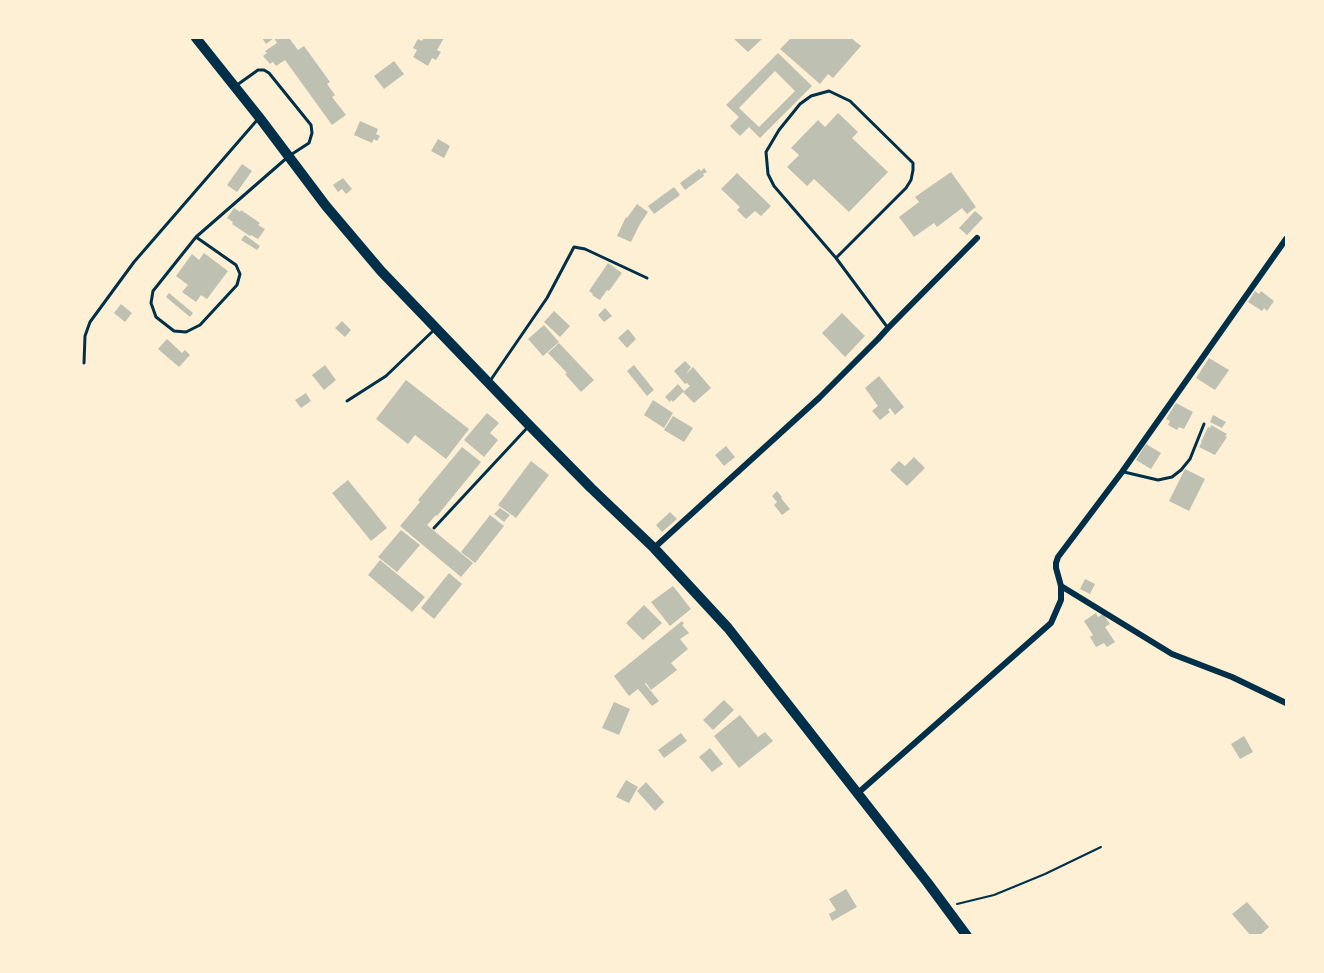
<!DOCTYPE html>
<style>
body{margin:0}
#map{position:relative;width:1324px;height:973px;overflow:hidden;background:#fdf0d5;font-family:"Golos Text",sans-serif}
canvas{display:block}
.frame{position:absolute;inset:0;border:39px solid #fdf0d5;pointer-events:none}
</style>
<div id="map">
<canvas width="1324" height="973"></canvas>
<div class="frame"></div>
</div>
<script>
const ctx = document.querySelector('canvas').getContext('2d');
ctx.lineJoin = 'round';
function paint(path, color) { ctx.fillStyle = color; ctx.fill(path, 'evenodd'); }
const poly = rows => new Path2D(rows.map(r => 'M' + r).join(''));
function stroke(path, color, width, dash) { ctx.strokeStyle = color; ctx.lineWidth = width; ctx.lineCap = dash ? 'butt' : 'round'; ctx.setLineDash(dash || []); ctx.stroke(path); }
paint(poly([
 [262,38,289,38,298,50,304,46,330,82,327,84,335,95,332,97,346,115,332,125,285,60,276,66,273,62,270,64,263,56,267,53,265,51,277,43,274,38,266,44],
 [424,38,444,38,437,50,441,52,436,60,432,58,428,66,413,57,417,50,413,48,418,39,422,41],
 [733,38,763,38,748,52],
 [791,38,851,38,861,46,833,78,828,74,820,84,780,49],
 [778,53,812,86,760,138,749,127,740,136,730,126,739,117,726,105],
 [775,71,795,91,759,127,739,108],
 [394,61,404,74,384,89,374,76],
 [838,113,858,132,852,138,888,172,849,212,814,179,807,186,787,167,799,155,791,148,818,120,825,127],
 [360,121,378,129,376,134,380,136,377,141,374,139,372,143,354,135],
 [438,139,450,146,444,158,431,151],
 [242,164,252,171,237,192,227,185],
 [704,168,707,172,703,174,704,176,685,190,680,183,699,169,701,171],
 [951,172,976,207,967,214,962,208,937,227,934,223,914,237,899,217,919,202,915,197],
 [737,173,771,206,761,216,755,211,746,219,737,210,740,207,721,189],
 [343,178,352,189,346,194,342,189,338,192,333,185],
 [674,187,680,195,654,214,648,206],
 [637,204,648,212,640,224,631,242,617,236,626,217,627,218],
 [234,208,240,212,241,210,260,223,258,225,265,229,258,239,251,235,250,236,232,224,233,222,227,218],
 [975,211,983,218,967,235,959,228],
 [245,235,260,246,257,250,241,240],
 [204,253,228,271,207,299,201,295,196,302,182,292,188,285,176,276,192,254,199,260],
 [608,263,622,273,609,291,607,290,600,300,592,295,593,294,589,291],
 [1255,291,1259,294,1261,291,1274,301,1267,311,1264,308,1262,311,1248,302],
 [169,293,193,313,190,317,166,297],
 [121,304,132,313,125,322,114,313],
 [605,308,612,316,604,322,598,315],
 [554,311,570,326,560,337,544,322],
 [842,313,865,336,845,357,822,333],
 [342,321,351,330,345,337,335,328],
 [544,325,559,342,543,356,528,339],
 [628,329,636,339,627,348,618,338],
 [167,339,182,353,185,350,190,355,179,367,158,349],
 [559,343,594,380,581,392,565,374,567,373,548,353],
 [1209,358,1229,370,1215,390,1196,378],
 [685,361,691,367,686,374,693,367,711,388,694,403,683,392,690,386,687,383,685,384,674,371],
 [325,365,336,380,324,390,312,375],
 [634,365,654,390,647,396,627,371],
 [879,376,904,407,895,415,890,408,888,410,890,412,880,420,872,411,878,406,865,388],
 [406,380,469,429,446,459,415,435,408,444,376,419],
 [678,384,684,391,673,402,671,400,670,402,665,397],
 [306,393,311,401,301,408,295,400],
 [653,400,673,413,664,428,644,415],
 [1176,403,1193,412,1184,429,1179,427,1177,430,1168,425,1170,421,1166,419],
 [487,413,499,423,490,433,498,440,484,457,464,440],
 [1213,415,1226,422,1222,428,1210,422],
 [673,416,693,428,684,442,664,430],
 [1211,425,1227,434,1225,436,1227,437,1215,455,1199,447,1202,442,1201,442,1208,427,1210,428],
 [1146,444,1161,453,1151,469,1136,460],
 [726,446,735,457,724,466,715,455],
 [462,447,481,462,437,516,436,515,427,525,473,563,461,577,400,526,420,502,418,500],
 [914,457,925,468,907,486,890,470,899,461,905,466],
 [531,461,549,475,516,518,498,505],
 [1185,469,1205,479,1189,511,1169,501],
 [348,480,387,528,371,541,332,493],
 [777,491,782,497,781,498,790,509,782,515,774,505,777,502,772,496],
 [500,508,510,515,504,522,494,514],
 [670,512,677,519,662,532,656,525],
 [490,515,504,526,475,563,461,552],
 [401,530,420,545,397,572,378,557],
 [380,560,425,597,412,612,368,575],
 [449,573,462,584,434,619,421,608],
 [1085,579,1095,584,1090,594,1080,589],
 [673,586,691,609,670,626,651,602],
 [644,605,662,623,643,640,626,623],
 [1096,613,1098,617,1103,614,1110,624,1105,627,1115,642,1107,647,1104,643,1096,647,1090,637,1093,635,1084,621],
 [682,621,684,624,682,625,689,633,680,639,688,649,671,663,677,670,651,690,646,683,645,684,659,701,652,706,638,689,629,696,614,676],
 [724,700,734,710,713,730,703,720],
 [614,702,630,709,619,735,602,728],
 [740,715,758,737,765,732,773,741,739,768,714,736],
 [681,733,687,741,664,758,658,750],
 [1244,736,1253,752,1240,759,1231,744],
 [710,748,723,764,712,772,699,757],
 [626,780,638,787,629,803,616,797],
 [646,782,664,802,655,811,637,791],
 [846,889,857,907,832,921,829,914,836,910,829,899],
 [1247,902,1269,927,1259,936,1251,936,1232,914]
]), '#bec0b2');
stroke(poly([
 [957,904,994,895,1045,874,1101,847]
]), '#003049', 2);
stroke(poly([
 [196,237,236,265,240,274,237,285,200,325,186,332,174,331,156,317,151,303,153,291,196,237,289,156,309,143,312,133,311,125,269,73,264,70,258,70,237,85],
 [836,258,774,186,768,174,766,152,779,130,800,104,811,96,829,91,850,101,913,163,913,170,911,180,906,188,836,258,888,328],
 [84,363,85,336,90,322,134,262,258,119],
 [490,381,547,298,574,247,585,249,647,278],
 [347,401,386,376,435,329],
 [1124,472,1158,480,1172,477,1181,470,1190,459,1204,424],
 [434,528,528,427]
]), '#003049', 3);
stroke(poly([
 [654,548,819,398,878,339,888,328,977,238],
 [1061,586,1172,654,1232,677,1286,703],
 [858,793,1051,623,1061,600,1061,586,1056,568,1056,563,1058,557,1122,472,1286,239]
]), '#003049', 6);
stroke(poly([
 [196,38,259,117,326,206,381,271,529,425,591,488,654,548,728,628,927,882,967,936]
]), '#003049', 10);
</script>
